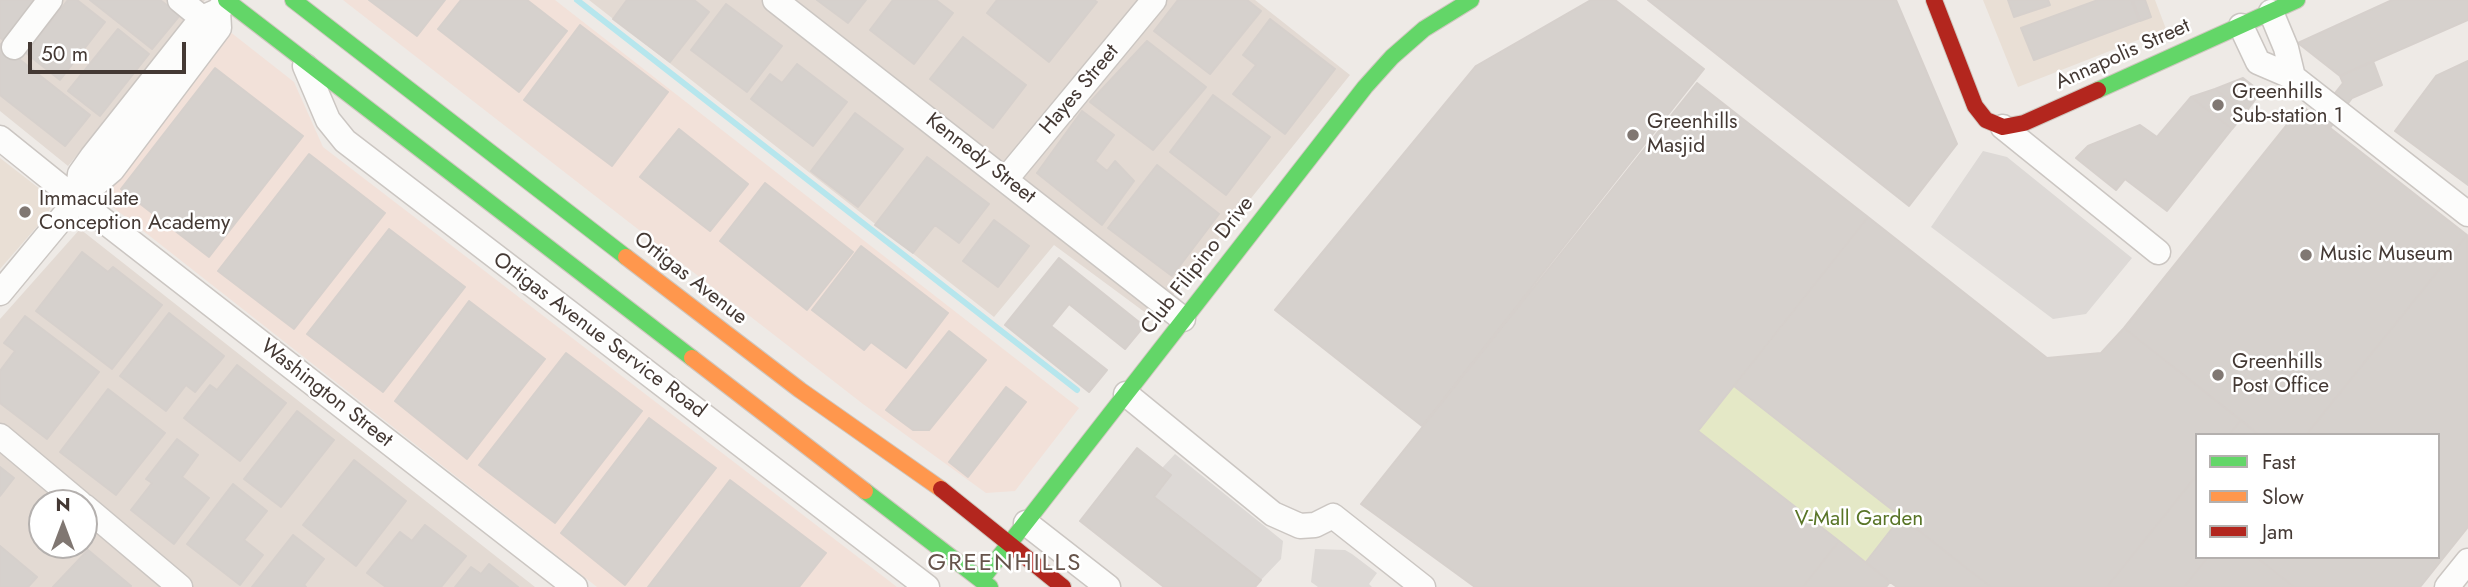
<!DOCTYPE html>
<style>
body{margin:0}
#map{position:relative;width:2468px;height:587px;overflow:hidden;background:#eeeae6;font-family:Jost,sans-serif}
canvas{display:block}
.legend{position:absolute;left:2195px;top:433px;width:245px;height:126px;box-sizing:border-box;background:#fff;border:2px solid #b4b0ae;margin:0;padding:9px 12px;list-style:none;font-size:21px;color:#443934}
.legend li{display:flex;align-items:center;gap:14px;height:35px}
.legend b{width:35px;border:2px solid #b4b0ae}
.north{position:absolute;left:28px;top:489px;width:70px;height:70px;box-sizing:border-box;background:#fff;border:2px solid #b4b0ae;border-radius:50%;rotate:0deg;font-size:19px;font-weight:700;line-height:28px;text-align:center;color:#443934}
.north::after{content:'';display:block;margin:auto;width:24px;height:32px;background:#807772;clip-path:polygon(50% 0,100% 100%,50% 72%,0 100%)}
.scale{position:absolute;left:28px;top:42px;width:158px;height:32px;box-sizing:border-box;border:4px solid #443934;border-top:0;padding-left:9px;font-size:21px;line-height:24px;white-space:nowrap;color:#443934;-webkit-text-stroke:5px #fff;paint-order:stroke}
</style>
<div id="map">
<canvas width="2468" height="587"></canvas>
<ul class="legend">
<li><b style="height:9px;background:#63d668"></b>Fast</li>
<li><b style="height:9px;background:#ff974d"></b>Slow</li>
<li><b style="height:9px;background:#b3261e"></b>Jam</li>
</ul>
<div class="north">N</div>
<div class="scale">50 m</div>
</div>
<script>
const ctx = document.querySelector('canvas').getContext('2d');
ctx.lineJoin = 'round';
function paint(path, color) { ctx.fillStyle = color; ctx.fill(path, 'evenodd'); }
const poly = rows => new Path2D(rows.map(r => 'M' + r).join(''));
function stroke(path, color, width, dash) { ctx.strokeStyle = color; ctx.lineWidth = width; ctx.lineCap = dash ? 'butt' : 'round'; ctx.setLineDash(dash || []); ctx.stroke(path); }
function label(font, color, halo, rows, align = 'center') {
  ctx.font = font + ' Jost,sans-serif'; ctx.lineWidth = 5; ctx.setLineDash([]); ctx.textBaseline = 'middle'; ctx.strokeStyle = halo; ctx.fillStyle = color; for (const [text, x, y, turn = 0] of rows) {
    ctx.save(); ctx.translate(x, y); ctx.rotate((+turn || 0) * Math.PI / 180); ctx.textAlign = isNaN(turn) ? turn : align; if (halo) ctx.strokeText(text, 0, 0); ctx.fillText(text, 0, 0); ctx.restore();
  }
}
paint(poly([
 [0,0,205,0,68,166,0,111],
 [589,0,1255,0,1350,75,1154,319,1054,245,994,317],
 [80,229,535,587,0,587,0,319],
 [42,503,84,503,84,545,42,545]
]), '#e3dad3');
paint(poly([
 [343,0,555,0,1079,408,1015,491,986,493,863,404],
 [229,31,294,82,323,147,897,587,597,587,100,197]
]), '#f2e1d9');
paint(poly([
 [1983,0,2155,0,2166,29,2018,87],
 [0,158,49,196,51,205,48,214,0,269]
]), '#e9dfd5');
paint(poly([
 [1734,386,1901,517,1866,562,1698,431]
]), '#e4e8c6');
paint(poly([
 [1983,151,2007,157,2132,258,2086,314,2053,319,1931,227],
 [1175,454,1283,541,1281,559,1261,580,1154,497,1171,475,1162,468],
 [1315,549,1345,550,1352,554,1377,573,1369,584,1372,587,1318,587,1311,582]
]), '#ddd9d6');
stroke(poly([
 [577,0,1077,390]
]), '#b6e6ed', 6);
const building = poly([
 [0,0,36,0,4,40,0,38,0,0],
 [68,0,77,0,105,22,60,80,26,53,68,0],
 [90,0,160,0,180,15,152,49,90,0],
 [369,0,445,0,417,36,369,0],
 [461,0,527,0,567,31,519,92,438,29,461,0],
 [627,0,694,0,709,12,670,62,613,19,627,0],
 [817,0,866,0,848,23,817,0],
 [893,0,936,0,953,13,914,64,870,30,893,0],
 [997,0,1094,0,1097,2,1049,62,987,13,997,0],
 [1178,0,1247,0,1261,11,1210,74,1154,31,1178,0],
 [1591,0,1615,0,1704,69,1422,426,1275,310,1476,66,1591,0],
 [1648,0,1896,0,1957,144,1909,206,1648,0],
 [2008,0,2048,0,2050,5,2014,17,2008,0],
 [2098,0,2131,0,2139,21,2034,60,2021,28,2098,0],
 [2133,0,2145,0,2151,17,2140,21,2133,0],
 [2392,0,2468,0,2468,20,2340,76,2298,43,2392,0],
 [726,4,782,46,747,92,691,50,726,4],
 [1270,19,1335,69,1285,134,1233,94,1256,65,1243,55,1270,19],
 [580,25,668,92,612,166,524,100,580,25],
 [118,29,149,54,100,116,68,91,118,29],
 [963,37,1026,85,993,128,930,79,963,37],
 [1147,41,1206,87,1153,150,1090,102,1147,41],
 [0,44,90,115,65,146,0,95,0,44],
 [2373,61,2382,85,2352,98,2330,128,2316,117,2343,83,2340,76,2373,61],
 [2468,61,2468,185,2395,131,2436,76,2468,61],
 [797,64,847,102,813,146,751,99,770,74,782,83,797,64],
 [215,68,303,136,209,257,121,189,215,68],
 [2243,78,2261,92,2245,113,2215,89,2243,78],
 [1697,83,1868,217,1698,431,1839,541,1803,587,1475,587,1361,504,1697,83],
 [2215,89,2245,113,2232,129,2191,97,2215,89],
 [1213,95,1270,137,1226,195,1170,152,1213,95],
 [2191,97,2232,129,2167,211,2125,179,2116,190,2076,158,2088,146,2140,125,2157,137,2191,97],
 [2302,106,2467,235,2306,435,2259,435,2124,328,2302,106],
 [1082,111,1114,135,1095,161,1107,171,1115,161,1134,181,1102,225,1037,173,1082,111],
 [855,113,903,149,858,207,811,171,855,113],
 [679,129,748,184,710,231,640,177,679,129],
 [309,154,385,213,294,329,218,271,309,154],
 [927,157,989,204,959,243,935,225,913,253,875,225,927,157],
 [1157,165,1219,214,1172,276,1108,228,1157,165],
 [765,183,853,252,807,310,720,241,765,183],
 [1868,217,2047,358,2101,353,2124,328,2241,420,2229,435,2197,435,2197,475,2107,587,1991,587,1734,386,1868,217],
 [994,220,1029,246,998,287,963,261,994,220],
 [389,229,465,287,383,392,307,334,389,229],
 [2467,235,2468,527,2420,587,2294,587,2256,557,2438,557,2438,435,2306,435,2467,235],
 [861,246,948,313,906,368,871,342,864,350,812,310,861,246],
 [82,252,108,272,113,267,162,305,112,369,36,311,82,252],
 [1059,258,1144,326,1125,349,1069,304,1051,326,1107,370,1089,392,1005,325,1059,258],
 [469,301,545,359,467,459,395,401,469,301],
 [169,313,224,356,195,392,186,385,166,411,120,376,169,313],
 [25,316,99,372,47,439,0,403,0,371,15,351,4,343,25,316],
 [949,331,986,360,929,430,913,430,886,410,949,331],
 [566,353,642,411,555,523,479,465,566,353],
 [237,365,286,403,240,461,184,418,210,385,217,390,237,365],
 [1006,387,1026,402,968,477,949,462,1006,387],
 [108,389,165,433,116,495,60,452,108,389],
 [297,411,334,440,281,507,244,479,297,411],
 [649,418,716,468,625,585,561,533,649,418],
 [2241,420,2259,435,2229,435,2241,420],
 [177,439,198,455,182,477,209,498,174,544,131,510,152,483,146,479,177,439],
 [1137,448,1171,475,1154,497,1261,580,1255,587,1164,587,1080,521,1137,448],
 [354,460,406,501,356,566,303,525,354,460],
 [0,467,14,478,0,496,0,467],
 [2197,475,2197,557,2208,557,2184,587,2107,587,2197,475],
 [730,480,826,553,799,587,648,587,730,480],
 [233,484,267,511,244,540,263,555,240,585,187,544,233,484],
 [1901,517,1991,587,1897,587,1890,582,1866,562,1901,517],
 [425,525,466,556,441,587,386,587,367,573,400,532,412,541,425,525],
 [293,535,324,559,304,585,306,587,252,587,293,535],
 [1839,541,1890,582,1886,587,1803,587,1839,541],
 [0,546,37,577,28,587,0,587,0,546],
 [88,550,131,586,130,587,53,587,88,550],
 [2208,557,2256,557,2294,587,2184,587,2208,557],
 [489,564,518,587,455,587,471,567,481,574,489,564]
]);
paint(building, '#d6d1cd');
stroke(building, '#d6d0cc', 2);
const street = poly([
 [180,0,202,18],
 [775,0,1183,319],
 [218,11,219,28,112,170,77,200,575,587],
 [2271,12,2286,48,2293,77],
 [2241,26,2258,62,2293,77,2468,214],
 [14,47,50,0],
 [305,66,328,120,345,141,927,587],
 [2003,127,2158,252],
 [0,138,77,200],
 [1006,179,1154,0],
 [0,293,77,200,80,174,92,157,202,18,218,11,226,1],
 [1126,394,1273,514,1300,526,1315,525,1333,516,1423,587],
 [0,436,80,503],
 [84,506,180,587],
 [1026,523,1108,587],
 [2447,587,2468,561]
]);
const fast = poly([
 [226,0,692,358],
 [293,0,626,257],
 [2098,90,2297,0],
 [865,491,990,587],
 [981,580,1365,87,1392,57,1424,29,1471,0]
]);
const slow = poly([
 [626,257,800,390,941,489],
 [692,358,865,491]
]);
const jam = poly([
 [1934,0,1975,106,1986,120,2003,127,2024,123,2098,90],
 [941,489,1063,587]
]);
stroke(street, '#cbc6c2', 27);
stroke(fast, '#cfc7bf', 18);
stroke(slow, '#cfc7bf', 18);
stroke(jam, '#cfc7bf', 18);
stroke(street, '#fcfcfb', 24);
stroke(fast, '#63d668', 16);
stroke(slow, '#ff974d', 16);
stroke(jam, '#b3261e', 16);
for (const [x, y, r, color] of [
 [2218,105,7,"#807772"],
 [1633,135,7,"#807772"],
 [25,212,7,"#807772"],
 [2306,255,7,"#807772"],
 [2218,375,7,"#807772"]
]) { const dot = new Path2D(); dot.arc(x, y, r, 0, 2 * Math.PI); ctx.fillStyle = color; ctx.fill(dot); stroke(dot, '#fff', 2.5); }
label('21px', '#443934', '#fff', [
 ["Annapolis Street",2123,55,-24],
 ["Hayes Street",1080,90,-50],
 ["Kennedy Street",980,159,38],
 ["Club Filipino Drive",1198,266,-52],
 ["Ortigas Avenue",690,279,38],
 ["Ortigas Avenue Service Road",599,336,37],
 ["Washington Street",326,394,38]
]);
label('21px', '#443934', '#fff', [
 ["Greenhills",2232,93],
 ["Sub-station 1",2232,117],
 ["Greenhills",1647,123],
 ["Masjid",1647,147],
 ["Immaculate",39,200],
 ["Conception Academy",39,224],
 ["Music Museum",2320,255],
 ["Greenhills",2232,363],
 ["Post Office",2232,387]
], 'left');
label('21px', '#597527', '#fff', [
 ["V-Mall Garden",1859,520]
]);
ctx.letterSpacing = '2px';
label('24px', '#66544b', '#fff', [
 ["GREENHILLS",1005,564]
]);
ctx.letterSpacing = '0px';
</script>
